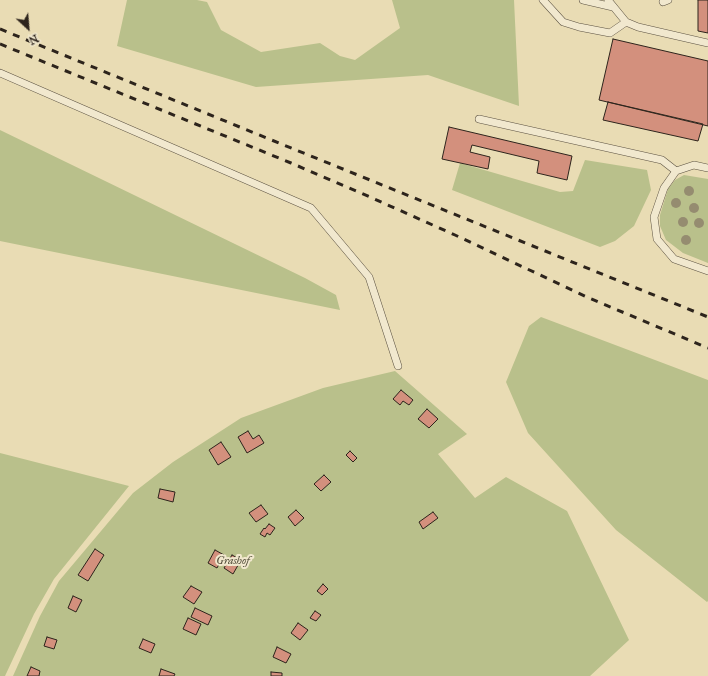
<!DOCTYPE html>
<style>
body{margin:0}
#map{position:relative;width:708px;height:676px;overflow:hidden;background:#e9dcb4;font-family:"IM FELL Great Primer",serif}
canvas{display:block}
.north{position:absolute;left:8px;top:8px;width:40px;height:40px;-webkit-text-stroke:3px #f1e8ce;paint-order:stroke;rotate:154deg;font-size:11px;font-weight:700;line-height:16px;text-align:center;color:#2d241c}
.north::after{content:'';display:block;margin:auto;width:14px;height:18px;background:#2d241c;clip-path:polygon(50% 0,100% 100%,50% 72%,0 100%)}
</style>
<div id="map">
<canvas width="708" height="676"></canvas>
<div class="north">N</div>
</div>
<script>
const ctx = document.querySelector('canvas').getContext('2d');
ctx.lineJoin = 'round';
function paint(path, color) { ctx.fillStyle = color; ctx.fill(path, 'evenodd'); }
const poly = rows => new Path2D(rows.map(r => 'M' + r).join(''));
function stroke(path, color, width, dash) { ctx.strokeStyle = color; ctx.lineWidth = width; ctx.lineCap = dash ? 'butt' : 'round'; ctx.setLineDash(dash || []); ctx.stroke(path); }
function label(font, color, halo, rows, align = 'center') {
  ctx.font = font + ' "IM FELL Great Primer",serif'; ctx.lineWidth = 4; ctx.setLineDash([]); ctx.textBaseline = 'middle'; ctx.strokeStyle = halo; ctx.fillStyle = color; for (const [text, x, y, turn = 0] of rows) {
    ctx.save(); ctx.translate(x, y); ctx.rotate((+turn || 0) * Math.PI / 180); ctx.textAlign = isNaN(turn) ? turn : align; if (halo) ctx.strokeText(text, 0, 0); ctx.fillText(text, 0, 0); ctx.restore();
  }
}
paint(poly([
 [127,0,197,0,207,2,221,30,261,52,320,43,340,56,355,60,400,28,392,0,514,0,519,106,428,75,256,87,117,46],
 [0,130,305,278,336,295,340,310,0,241],
 [585,160,647,170,651,190,634,226,615,241,600,247,452,190,460,163,560,192,573,191],
 [684,175,708,179,708,263,683,253,666,240,660,226,660,215,668,189,675,180],
 [541,317,708,380,708,601,707,602,616,530,528,433,506,382,529,326],
 [395,371,467,434,438,454,475,498,506,477,567,511,629,640,590,676,13,676,40,616,59,581,133,493,173,462,241,418,323,388],
 [0,453,129,486,54,579,34,614,5,676,0,676]
]), '#b9c08b');
const building = poly([
 [698,0,708,0,708,33,698,31,698,0],
 [613,39,708,61,708,126,599,100,613,39],
 [608,102,703,124,698,141,603,120,608,102],
 [449,127,572,156,567,180,537,173,539,161,472,145,470,152,490,157,488,169,442,159,449,127],
 [401,390,413,400,409,405,403,401,400,405,393,399,401,390],
 [427,409,438,419,429,428,418,419,427,409],
 [248,431,253,439,259,435,264,443,247,453,238,437,248,431],
 [221,442,231,457,218,465,209,450,221,442],
 [350,451,357,458,353,462,346,455,350,451],
 [324,475,331,482,321,491,314,484,324,475],
 [160,489,175,492,173,502,158,498,160,489],
 [261,505,268,514,256,522,249,513,261,505],
 [296,510,304,518,295,526,288,517,296,510],
 [433,512,438,518,423,529,419,522,433,512],
 [269,524,275,528,270,535,267,533,265,537,260,534,264,528,265,529,269,524],
 [95,549,104,555,88,581,78,575,95,549],
 [215,550,224,555,217,568,208,563,215,550],
 [232,555,241,560,233,574,224,568,232,555],
 [323,584,328,589,322,595,317,591,323,584],
 [191,586,202,592,194,604,183,597,191,586],
 [73,596,82,600,76,612,68,608,73,596],
 [195,608,212,616,208,625,191,617,195,608],
 [315,611,321,615,316,621,310,618,315,611],
 [188,618,201,624,196,635,183,629,188,618],
 [298,623,308,630,300,640,291,633,298,623],
 [47,637,57,640,54,649,44,646,47,637],
 [143,639,155,644,151,653,139,648,143,639],
 [277,647,291,654,286,663,273,657,277,647],
 [31,667,40,671,39,676,27,676,31,667],
 [161,669,175,674,174,676,159,676,161,669],
 [271,672,282,673,282,676,271,676,271,672]
]);
paint(building, '#d3907d');
stroke(building, '#2d241c', 1);
const lane = poly([
 [543,0,563,22,579,27,610,33,626,22],
 [583,0,613,7],
 [608,0,626,22,638,27,708,43],
 [663,2,668,0],
 [0,73,311,208,369,277,398,366],
 [479,119,662,160,676,171],
 [708,168,694,165,676,171,664,188,654,217,657,239,674,259,708,271]
]);
stroke(lane, '#5c5242', 8);
stroke(lane, '#f1e8ce', 7);
stroke(poly([
 [0,29,296,150,708,317],
 [0,44,291,163,361,193,455,235,589,298,708,348]
]), '#2d241c', 3, [7, 7]);
ctx.fillStyle = '#958c70';
for (const [x, y] of [
 [689,191],
 [676,203],
 [694,208],
 [683,222],
 [699,223],
 [686,240]
]) { ctx.beginPath(); ctx.arc(x, y, 5, 0, 2 * Math.PI); ctx.fill(); }
label('italic 11px', '#504b38', '#f1e8ce', [
 ["Grashof",233,561]
]);
</script>
